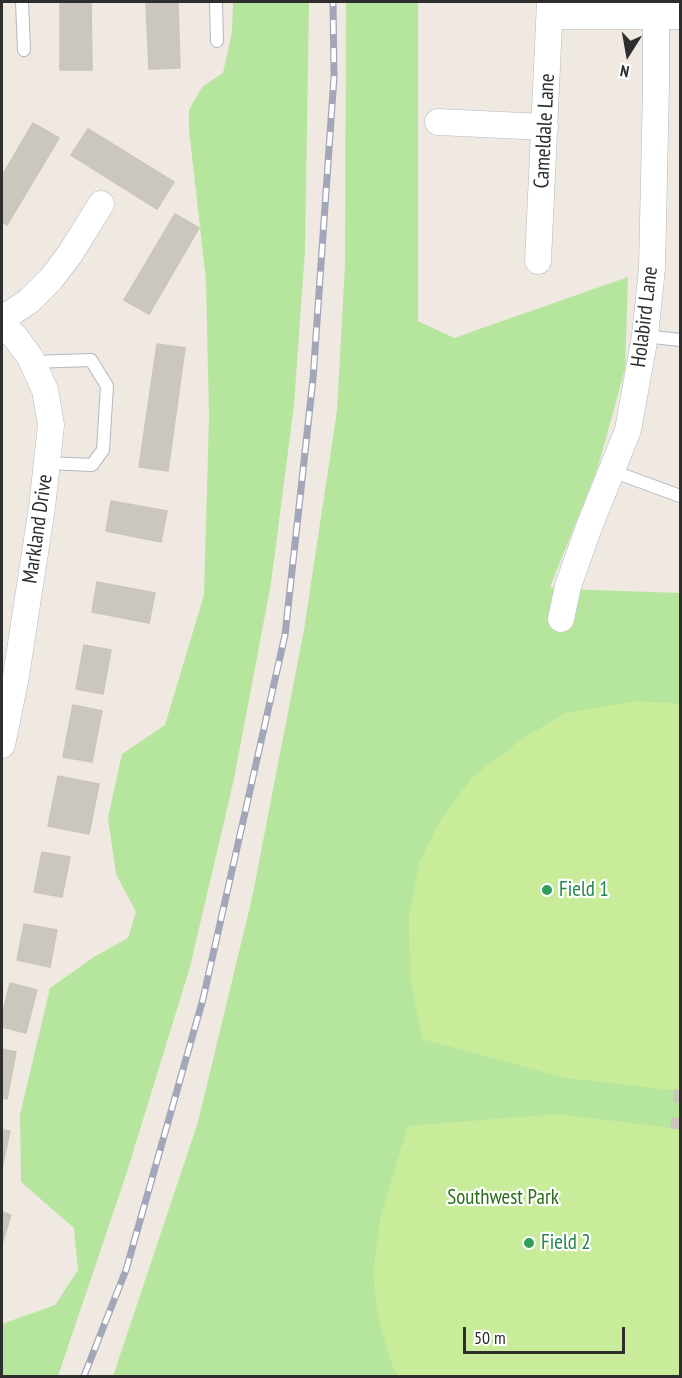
<!DOCTYPE html>
<style>
body{margin:0}
#map{position:relative;width:682px;height:1378px;overflow:hidden;background:#efe9e1;font-family:"PT Sans Narrow",sans-serif}
canvas{display:block}
.frame{position:absolute;inset:0;border:3px solid #2e2e2e;pointer-events:none}
.north{position:absolute;left:598px;top:24px;width:60px;height:60px;-webkit-text-stroke:4px #fff;paint-order:stroke;rotate:191deg;font-size:16px;font-weight:700;line-height:24px;text-align:center;color:#2e2e2e}
.north::after{content:'';display:block;margin:auto;width:21px;height:27px;background:#2e2e2e;clip-path:polygon(50% 0,100% 100%,50% 72%,0 100%)}
.scale{position:absolute;left:463px;top:1327px;width:162px;height:27px;box-sizing:border-box;border:3px solid #2e2e2e;border-top:0;padding-left:8px;font-size:18px;line-height:21px;white-space:nowrap;color:#2e2e2e;-webkit-text-stroke:4px #fff;paint-order:stroke}
</style>
<div id="map">
<canvas width="682" height="1378"></canvas>
<div class="frame"></div>
<div class="north">N</div>
<div class="scale">50 m</div>
</div>
<script>
const ctx = document.querySelector('canvas').getContext('2d');
ctx.lineJoin = 'round';
function paint(path, color) { ctx.fillStyle = color; ctx.fill(path, 'evenodd'); }
const poly = rows => new Path2D(rows.map(r => 'M' + r).join(''));
function stroke(path, color, width, dash) { ctx.strokeStyle = color; ctx.lineWidth = width; ctx.lineCap = dash ? 'butt' : 'round'; ctx.setLineDash(dash || []); ctx.stroke(path); }
function label(font, color, halo, rows, align = 'center') {
  ctx.font = font + ' "PT Sans Narrow",sans-serif'; ctx.lineWidth = 4.5; ctx.setLineDash([]); ctx.textBaseline = 'middle'; ctx.strokeStyle = halo; ctx.fillStyle = color; for (const [text, x, y, turn = 0] of rows) {
    ctx.save(); ctx.translate(x, y); ctx.rotate((+turn || 0) * Math.PI / 180); ctx.textAlign = isNaN(turn) ? turn : align; if (halo) ctx.strokeText(text, 0, 0); ctx.fillText(text, 0, 0); ctx.restore();
  }
}
paint(poly([
 [233,2,309,2,305,250,294,405,271,583,234,779,190,967,126,1175,58,1376,2,1376,2,1324,55,1305,78,1270,74,1228,21,1182,20,1115,50,988,94,957,128,938,136,912,116,874,108,818,122,754,165,725,204,595,209,417,206,280,189,130,189,110,202,87,223,73,232,32],
 [346,2,418,2,418,321,454,338,628,277,625,369,598,467,550,587,564,589,680,593,680,1376,113,1376,198,1122,252,898,304,630,337,411,345,265]
]), '#b6e59e');
paint(poly([
 [636,701,680,704,680,1091,566,1078,422,1039,410,977,409,917,419,863,439,822,473,776,522,739,565,713],
 [558,1114,680,1129,680,1376,398,1376,392,1365,378,1319,373,1271,381,1215,408,1126]
]), '#c9ec9a');
const building = poly([
 [60,2,91,2,92,70,60,70,60,2],
 [146,2,178,2,180,68,149,69,146,2],
 [33,123,59,138,7,225,2,222,2,176,33,123],
 [88,129,174,182,157,209,71,155,88,129],
 [175,214,199,228,149,314,124,300,175,214],
 [157,344,185,348,168,471,139,467,157,344],
 [111,501,167,511,161,542,106,531,111,501],
 [97,582,155,593,149,623,92,612,97,582],
 [84,645,111,650,103,694,76,689,84,645],
 [73,705,102,711,92,762,63,757,73,705],
 [58,776,99,784,89,834,48,826,58,776],
 [42,852,70,857,62,897,34,892,42,852],
 [24,924,57,930,50,967,17,960,24,924],
 [10,983,37,990,26,1033,2,1027,2,1017,10,983],
 [2,1049,16,1052,7,1099,2,1098,2,1049],
 [675,1090,680,1091,680,1102,674,1102,675,1090],
 [672,1118,680,1119,680,1129,671,1128,672,1118],
 [2,1130,10,1131,2,1168,2,1130],
 [2,1212,11,1215,2,1244,2,1212]
]);
paint(building, '#cbc7bf');
stroke(building, '#cbc5ba', 1.5);
const service = poly([
 [22,2,24,50],
 [216,2,217,41],
 [645,336,680,340],
 [32,362,91,360,107,386,103,450,92,465,47,463],
 [612,471,680,496]
]);
const minor = poly([
 [551,16,680,16],
 [438,122,545,127],
 [538,261,550,2],
 [2,319,29,301,51,279,70,254,101,204],
 [2,324,16,338,30,357,45,390,51,425,42,507,16,676,2,745],
 [561,619,568,586,589,527,628,430,645,336,652,268,656,86,656,2]
]);
stroke(service, '#b4b7c1', 14);
stroke(minor, '#b4b7c1', 27);
stroke(service, '#fff', 12);
stroke(minor, '#fff', 26);
const rail = poly([
 [84,1376,126,1270,203,999,285,635,313,379,334,77,333,2]
]);
stroke(rail, '#a3a6b8', 7);
stroke(rail, '#fff', 4.5, [14]);
for (const [x, y, r, color] of [
 [547,890,6,"#2e9e5b"],
 [529,1243,6,"#2e9e5b"]
]) { const dot = new Path2D(); dot.arc(x, y, r, 0, 2 * Math.PI); ctx.fillStyle = color; ctx.fill(dot); stroke(dot, '#fff', 2); }
label('21px', '#2e2e2e', '#fff', [
 ["Cameldale Lane",545,131,-87],
 ["Holabird Lane",645,317,-83],
 ["Markland Drive",38,529,-82]
]);
label('21px', '#27864d', '#fff', [
 ["Field 1",559,890],
 ["Field 2",541,1243]
], 'left');
label('21px', '#2c6e1b', '#fff', [
 ["Southwest Park",503,1198]
]);
</script>
